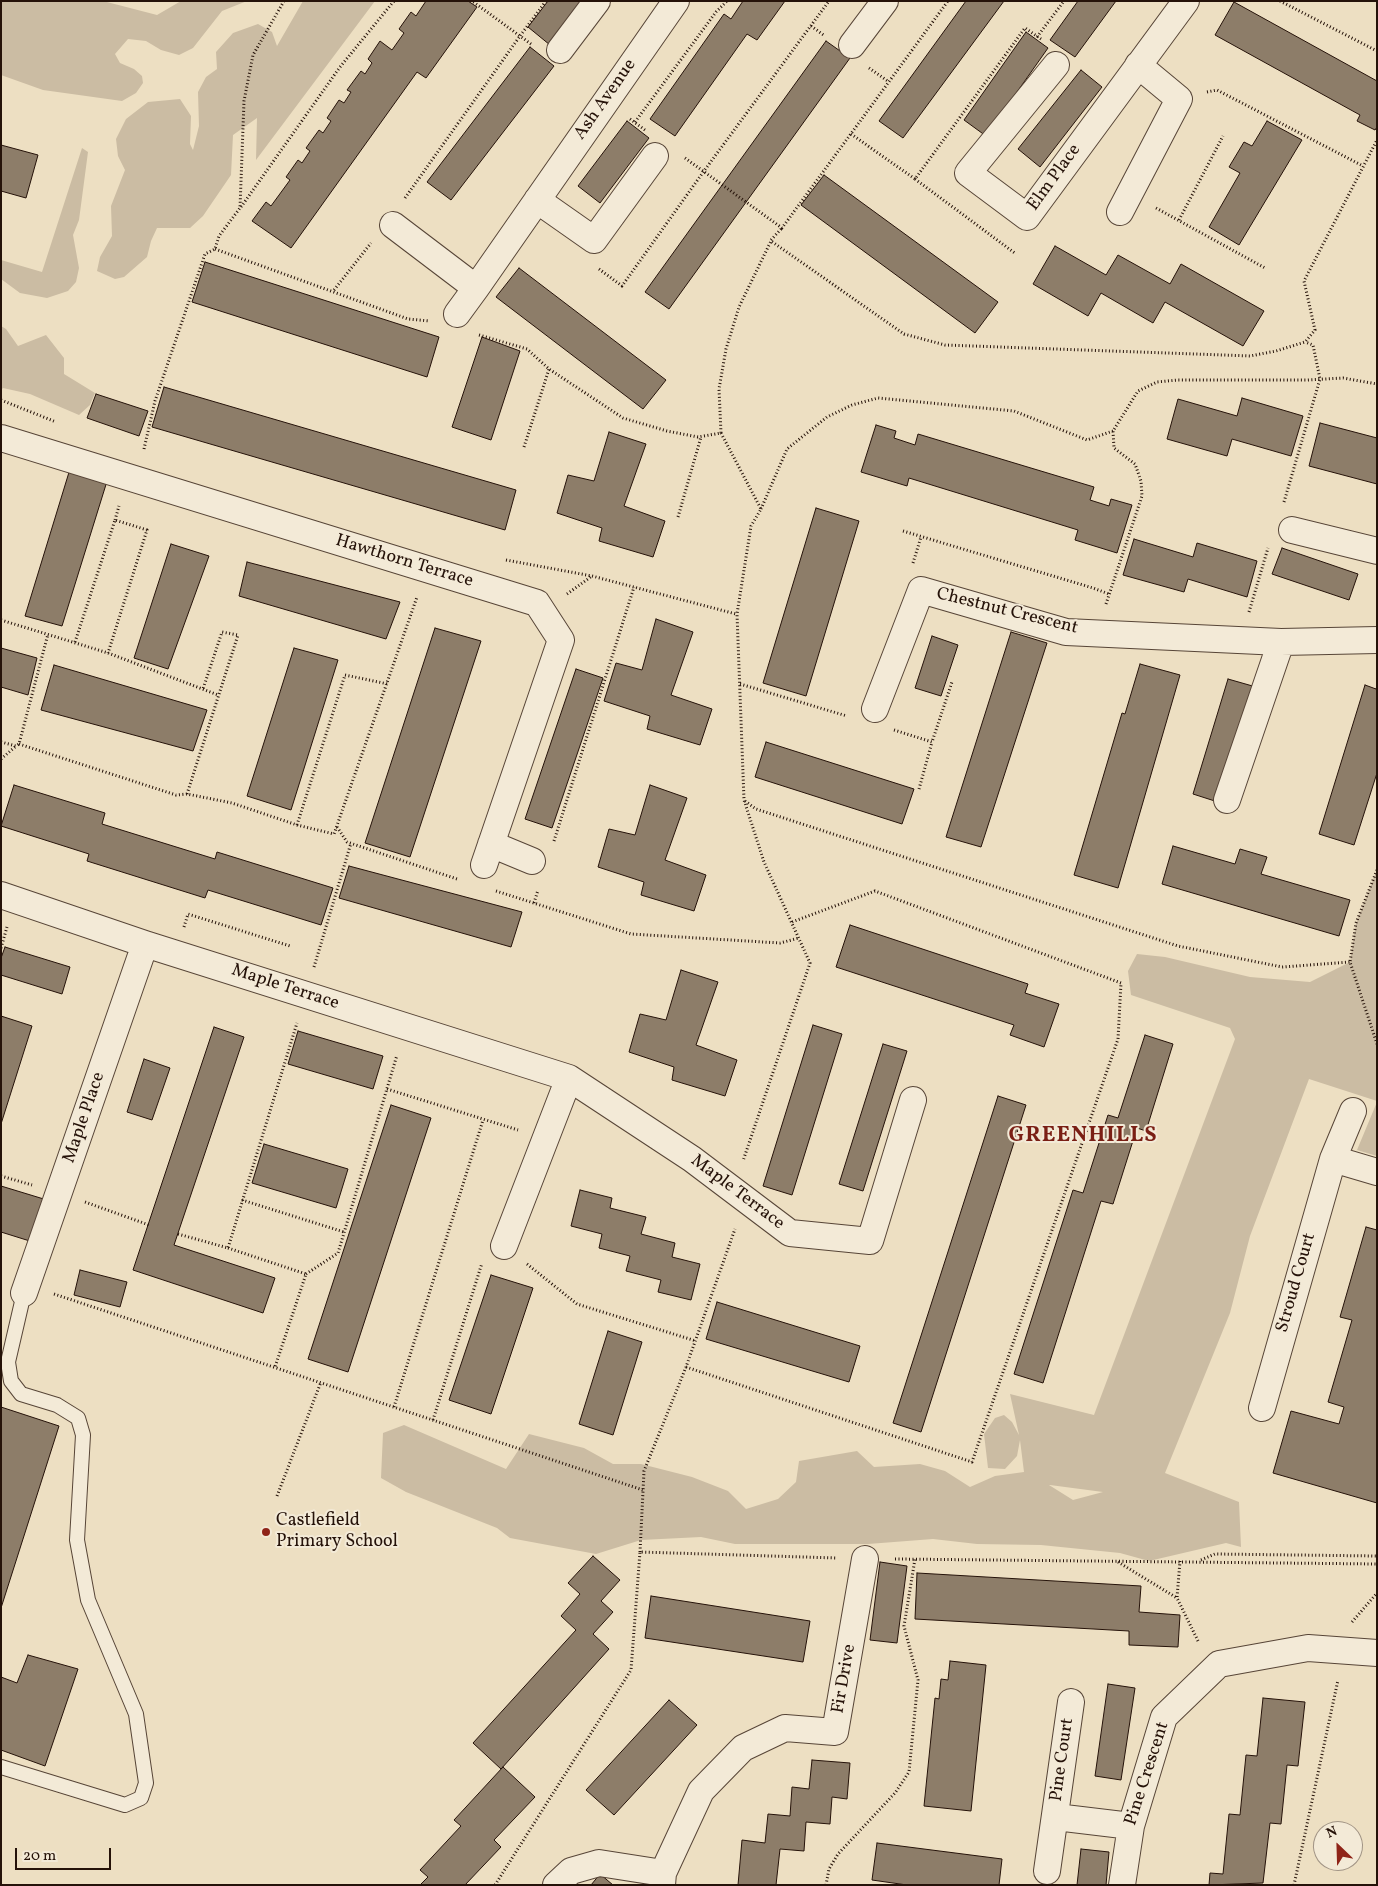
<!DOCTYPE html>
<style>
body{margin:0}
#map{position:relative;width:1378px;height:1886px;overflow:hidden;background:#eddfc2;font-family:Vollkorn,serif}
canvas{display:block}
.frame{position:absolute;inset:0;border:2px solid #251209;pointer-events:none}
.north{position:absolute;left:1313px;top:1821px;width:50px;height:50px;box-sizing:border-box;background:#f3ead7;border:1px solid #a19485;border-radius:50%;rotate:336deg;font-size:14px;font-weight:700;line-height:20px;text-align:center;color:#251209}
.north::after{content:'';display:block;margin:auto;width:18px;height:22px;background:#8f2418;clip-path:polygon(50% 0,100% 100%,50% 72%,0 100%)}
.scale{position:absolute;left:15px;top:1848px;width:96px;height:22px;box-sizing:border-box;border:2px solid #251209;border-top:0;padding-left:6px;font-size:15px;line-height:18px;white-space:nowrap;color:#251209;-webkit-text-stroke:4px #f3ead7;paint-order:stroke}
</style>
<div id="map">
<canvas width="1378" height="1886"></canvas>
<div class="frame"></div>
<div class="north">N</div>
<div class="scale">20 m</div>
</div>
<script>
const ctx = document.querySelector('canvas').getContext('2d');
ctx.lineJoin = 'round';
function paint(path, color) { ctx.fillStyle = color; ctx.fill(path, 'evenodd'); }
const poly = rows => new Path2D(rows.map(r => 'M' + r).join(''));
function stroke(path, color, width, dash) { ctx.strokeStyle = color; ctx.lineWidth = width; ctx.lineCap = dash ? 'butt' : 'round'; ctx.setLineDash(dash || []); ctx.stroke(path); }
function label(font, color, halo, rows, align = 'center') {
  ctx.font = font + ' Vollkorn,serif'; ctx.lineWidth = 4; ctx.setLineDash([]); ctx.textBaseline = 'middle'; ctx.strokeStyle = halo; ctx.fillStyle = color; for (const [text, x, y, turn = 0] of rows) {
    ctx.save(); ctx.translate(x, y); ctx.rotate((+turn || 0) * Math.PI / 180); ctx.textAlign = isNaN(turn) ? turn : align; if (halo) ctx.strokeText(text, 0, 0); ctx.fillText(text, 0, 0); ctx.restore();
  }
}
paint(poly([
 [1,1,103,1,157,15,181,1,247,1,222,11,193,48,179,55,161,50,146,41,128,39,115,54,120,63,134,69,142,76,143,83,136,93,122,101,43,90,1,75],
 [303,1,375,1,256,160,257,118,233,135,231,175,203,216,190,228,157,228,151,241,147,257,124,277,115,279,97,271,100,257,112,236,111,206,125,170,118,156,116,139,126,119,148,102,180,99,191,116,190,144,193,150,199,126,198,92,206,77,217,69,216,52,233,33,258,24,272,32,277,46],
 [82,148,88,152,79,220,73,235,79,268,76,282,68,291,47,298,20,293,1,279,1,260,42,272],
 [1,326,6,329,18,346,46,335,64,358,64,374,95,393,90,405,79,415,30,394,3,388,1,390],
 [1377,870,1377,1101,1309,1079,1250,1236,1230,1313,1165,1473,1239,1502,1241,1547,1226,1543,1149,1561,1120,1553,1041,1545,977,1544,933,1539,868,1544,735,1544,701,1537,641,1540,596,1554,510,1538,497,1528,406,1492,381,1478,383,1433,404,1425,506,1469,529,1434,584,1448,613,1464,641,1464,692,1477,728,1491,746,1509,778,1499,796,1482,799,1461,857,1451,874,1467,920,1464,945,1471,970,1487,995,1476,1024,1472,1020,1440,1017,1456,1005,1469,988,1468,984,1434,995,1418,1004,1415,1012,1422,1019,1435,1010,1394,1094,1415,1235,1039,1230,1028,1131,995,1128,971,1137,954,1165,957,1250,977,1310,982,1350,962,1356,923],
 [1049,1485,1050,1485,1103,1492,1073,1500],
 [1377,1102,1377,1156,1357,1150]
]), '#cbbca3');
const building = poly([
 [426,1,468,1,477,7,426,78,417,72,291,248,252,221,266,202,271,206,290,180,286,177,298,160,302,163,310,151,306,148,319,130,323,133,331,121,327,118,339,100,344,103,351,92,347,90,361,71,365,74,372,63,368,59,380,41,392,50,404,33,399,29,411,12,416,16,426,1],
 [548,1,584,1,550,45,528,27,548,1],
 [743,1,785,1,757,40,747,34,675,136,650,119,724,14,731,19,743,1],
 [966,1,1004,1,903,138,879,121,966,1],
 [1078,1,1116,1,1075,57,1050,40,1078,1],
 [1234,2,1377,81,1377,127,1375,130,1357,121,1360,115,1215,35,1234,2],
 [1026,32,1048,48,986,136,964,120,1026,32],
 [826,41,850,58,669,309,645,292,826,41],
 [530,47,554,66,451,200,427,182,530,47],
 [1081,70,1102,87,1040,167,1018,149,1081,70],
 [627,121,649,138,600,203,578,186,627,121],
 [1267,121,1302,140,1239,245,1209,227,1240,173,1229,167,1244,142,1252,146,1267,121],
 [1,145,38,155,26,198,1,191,1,145],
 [824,175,998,302,975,333,801,205,824,175],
 [1055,246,1106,275,1118,255,1170,284,1181,264,1264,311,1243,346,1165,302,1153,323,1101,293,1088,316,1033,284,1055,246],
 [205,262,439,337,427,377,192,302,205,262],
 [519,268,666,380,643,409,496,297,519,268],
 [482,337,520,351,491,440,452,427,482,337],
 [164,387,516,490,505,530,152,427,164,387],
 [96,394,148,411,139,436,87,418,96,394],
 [1242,398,1303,416,1291,456,1232,439,1227,456,1167,439,1178,399,1237,416,1242,398],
 [1320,423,1377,438,1377,484,1309,466,1320,423],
 [876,425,896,431,894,438,915,445,918,434,1094,487,1090,500,1109,506,1111,499,1132,505,1117,553,1075,540,1078,530,909,478,907,486,861,472,876,425],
 [609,432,646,444,624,506,665,521,653,557,599,541,602,528,557,513,568,475,594,481,609,432],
 [70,469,108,478,62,626,25,616,70,469],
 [816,508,859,521,806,696,763,683,816,508],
 [1134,539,1193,557,1197,543,1257,561,1247,597,1188,579,1184,592,1123,575,1134,539],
 [171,544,209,556,168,669,134,658,171,544],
 [1282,548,1358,574,1349,600,1272,574,1282,548],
 [247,562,400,602,386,639,239,596,247,562],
 [656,619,693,632,671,695,712,709,700,745,647,729,650,716,604,701,616,663,642,670,656,619],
 [435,628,481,641,410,857,365,843,435,628],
 [1011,632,1047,643,981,847,946,837,1011,632],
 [932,636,958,645,941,696,915,688,932,636],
 [1,648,37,658,28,695,1,687,1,648],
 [294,648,338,660,291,810,247,796,294,648],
 [1140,664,1180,675,1118,888,1074,875,1122,713,1125,714,1140,664],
 [54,665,207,710,193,751,41,710,54,665],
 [576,669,603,678,552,828,525,819,576,669],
 [1228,679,1256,687,1221,803,1193,794,1228,679],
 [1365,685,1376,689,1377,686,1377,773,1354,845,1319,834,1365,685],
 [766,742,914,789,902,824,755,777,766,742],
 [14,785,105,813,102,824,215,859,217,852,333,888,321,925,208,890,205,898,87,861,89,854,1,826,14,785],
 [650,785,687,798,665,860,706,875,694,911,641,895,644,882,598,867,609,829,635,835,650,785],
 [1173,846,1235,864,1240,849,1267,857,1261,874,1350,900,1339,936,1162,884,1173,846],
 [349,866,522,912,511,947,339,898,349,866],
 [850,925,1028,984,1025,993,1059,1004,1044,1047,1010,1035,1014,1025,836,967,850,925],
 [5,947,70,967,62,994,1,975,1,958,5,947],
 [681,970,718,982,696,1045,737,1060,725,1096,672,1080,674,1067,629,1052,640,1014,666,1020,681,970],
 [1,1016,32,1026,1,1124,1,1016],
 [813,1025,842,1034,792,1195,763,1186,813,1025],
 [214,1027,244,1037,174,1245,275,1278,263,1313,133,1270,214,1027],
 [298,1031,383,1056,373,1089,288,1064,298,1031],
 [1145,1035,1173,1044,1146,1131,1137,1128,1113,1204,1101,1201,1043,1383,1014,1374,1073,1190,1083,1193,1108,1115,1118,1118,1145,1035],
 [883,1044,907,1051,863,1191,839,1184,883,1044],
 [144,1059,170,1068,152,1120,127,1112,144,1059],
 [998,1096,1026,1105,921,1432,893,1423,998,1096],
 [391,1105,431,1118,348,1372,308,1359,391,1105],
 [264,1144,348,1169,336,1208,252,1183,264,1144],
 [1,1186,47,1200,33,1242,1,1232,1,1186],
 [580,1190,612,1198,610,1208,646,1217,641,1234,675,1243,672,1257,700,1264,691,1300,658,1292,661,1280,626,1271,630,1256,599,1248,602,1234,571,1226,580,1190],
 [1366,1227,1377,1230,1377,1503,1273,1473,1291,1411,1339,1424,1344,1407,1328,1402,1352,1320,1340,1317,1366,1227],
 [80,1270,127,1282,120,1307,74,1295,80,1270],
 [491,1275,533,1288,491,1414,449,1400,491,1275],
 [717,1302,860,1346,849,1382,706,1339,717,1302],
 [608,1331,642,1342,613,1435,579,1424,608,1331],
 [1,1407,59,1426,1,1608,1,1407],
 [593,1556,620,1580,601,1601,613,1612,593,1634,609,1649,501,1769,473,1743,576,1630,561,1616,580,1594,568,1583,593,1556],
 [880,1562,907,1566,897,1643,870,1640,880,1562],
 [917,1573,1141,1586,1139,1612,1180,1615,1178,1647,1129,1645,1129,1631,915,1619,917,1573],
 [651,1596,810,1621,803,1662,645,1638,651,1596],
 [28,1655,78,1669,45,1766,1,1750,1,1677,17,1683,28,1655],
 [950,1661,986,1665,971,1811,924,1806,935,1698,939,1699,941,1679,948,1680,950,1661],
 [1108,1684,1135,1688,1121,1780,1095,1776,1108,1684],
 [1263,1698,1305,1702,1298,1766,1287,1765,1281,1824,1270,1823,1263,1883,1209,1885,1210,1873,1223,1874,1229,1814,1240,1815,1246,1755,1257,1756,1263,1698],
 [669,1700,697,1725,614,1815,586,1790,669,1700],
 [812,1760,850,1763,847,1799,832,1797,830,1824,806,1822,804,1851,780,1849,776,1885,738,1885,742,1840,765,1843,768,1814,790,1816,792,1787,809,1789,812,1760],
 [503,1767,535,1797,494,1840,501,1847,465,1885,420,1885,428,1877,420,1870,461,1826,454,1820,503,1767],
 [877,1843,1002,1859,999,1885,907,1885,872,1880,877,1843],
 [1081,1849,1109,1852,1106,1885,1077,1885,1081,1849],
 [600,1874,613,1885,591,1885,600,1874]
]);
paint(building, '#8d7d69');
stroke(building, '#251209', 1);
const lane = poly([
 [1,1767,125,1805,141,1798,146,1783,136,1714,88,1600,77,1540,83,1435,78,1418,57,1405,21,1394,11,1381,8,1362,24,1293]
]);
const street = poly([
 [852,45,885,1],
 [560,50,597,1],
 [1056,65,968,173,1027,217,1186,1],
 [537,200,594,240,655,156],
 [1120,212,1179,99,1138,65],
 [393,225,476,288,676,1],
 [457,314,476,288],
 [1,438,537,603,561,640,484,865],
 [1292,530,1377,551],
 [875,709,921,590,1066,632,1281,642,1377,640],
 [1227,800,1281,642],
 [491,844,532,861],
 [1,895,145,944,569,1078,692,1159,790,1233,870,1241,913,1100],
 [1333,1159,1377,1172],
 [504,1246,569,1078],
 [24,1293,145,944],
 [1262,1408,1333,1159,1353,1111],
 [1056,1817,1131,1826],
 [1047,1871,1071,1702],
 [663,1873,701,1791,743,1748,785,1728,835,1732,865,1559],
 [556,1885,571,1871,599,1863,663,1873,662,1885],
 [1122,1885,1131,1826,1164,1717,1219,1664,1308,1648,1377,1653]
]);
stroke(lane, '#574537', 16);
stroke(street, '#574537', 28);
stroke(poly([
 [1280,1,1377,51],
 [811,26,825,36],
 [1037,37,1064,1],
 [531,44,520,36,546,1],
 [869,68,889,82],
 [1207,92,1217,90,1363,166],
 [630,119,645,130],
 [635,122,716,12,727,1],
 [851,134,915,179,1025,28,1041,39],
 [685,158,782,228,948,1],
 [915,179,1016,254],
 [405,198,520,36,472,1],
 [241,207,340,67,394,1],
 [1156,208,1265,268],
 [1179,220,1223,136],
 [771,240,782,228],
 [215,249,408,319,430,321],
 [599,269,622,286,704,171,829,1],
 [334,290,371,243],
 [479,335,527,349,549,369,623,418,667,431,698,437,721,433,719,389,726,349,739,307,771,241,904,334,945,345,1250,356,1276,351,1305,342,1315,330,1304,281,1377,140],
 [1,400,56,422],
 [721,433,761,509,751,526,737,614,744,800,764,862,810,963,743,1161],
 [524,447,549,369],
 [144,449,155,401,205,254,215,249,219,236,240,208,244,101,253,55,284,1],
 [1284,502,1320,379,1313,345,1305,342],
 [761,509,787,449,827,417,852,405,878,398,1014,411,1087,440,1113,431],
 [678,517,701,437],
 [115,520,119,506],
 [903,531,1093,588,1109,594],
 [506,560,592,576,736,614],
 [913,563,921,537],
 [567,594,592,576],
 [1106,604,1142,496,1141,481,1135,464,1114,448,1113,431,1138,391,1157,382,1178,380,1307,380,1343,378,1377,384],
 [1249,612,1268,548],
 [1,620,108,653,218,695],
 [75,642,115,520,147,530,108,653],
 [740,684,847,716],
 [894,730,932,742,952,682],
 [1,742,16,746,19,744,48,634],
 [19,744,176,795,187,794,232,803,297,825,334,834,417,597],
 [1,759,15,747],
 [919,789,932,742],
 [187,794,238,635,222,632,203,689],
 [745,801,756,809,1178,946,1282,967,1350,962],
 [297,825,345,675,388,684],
 [337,827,347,842,457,879],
 [554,841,634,587],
 [1377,870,1356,923,1350,962,1377,1044],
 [496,891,631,934,780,943,799,938],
 [534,903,538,890],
 [184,927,188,914,290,946],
 [1,948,7,927],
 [314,967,351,843],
 [387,1089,518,1130],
 [1,1176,32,1185],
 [242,1200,344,1232],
 [85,1202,149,1225],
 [178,1234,228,1248,297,1023],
 [228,1248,306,1274,275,1367],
 [527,1264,577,1304,696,1341],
 [306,1274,338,1253,397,1055],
 [54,1294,643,1490],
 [686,1367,972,1462,1118,1039,1121,983,875,891,792,922],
 [394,1407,483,1120],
 [433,1420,482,1263],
 [277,1496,321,1382],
 [640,1552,644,1471,686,1367,735,1229],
 [895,1559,1377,1564],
 [1201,1560,1215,1554,1377,1556],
 [1180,1561,1177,1598,1199,1643],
 [1118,1562,1177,1598],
 [1352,1622,1377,1593],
 [495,1885,631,1670,640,1552,836,1558],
 [826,1885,829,1869,838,1854,895,1793,909,1772,918,1680,904,1626,915,1559],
 [1294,1885,1338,1680]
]), '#251209', 3, [1, 2.5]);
stroke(lane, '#f3ead7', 14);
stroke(street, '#f3ead7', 26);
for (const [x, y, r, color] of [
 [266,1532,5,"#8f2418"]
]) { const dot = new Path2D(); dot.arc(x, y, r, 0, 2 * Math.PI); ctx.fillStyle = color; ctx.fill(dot); stroke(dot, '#f3ead7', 2); }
label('18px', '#251209', '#f3ead7', [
 ["Ash Avenue",606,100,-55],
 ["Elm Place",1055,178,-54],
 ["Hawthorn Terrace",404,562,17],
 ["Chestnut Crescent",1007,612,14],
 ["Maple Terrace",285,988,18],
 ["Maple Place",85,1118,-71],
 ["Maple Terrace",737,1193,37],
 ["Stroud Court",1297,1283,-74],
 ["Fir Drive",845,1679,-80],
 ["Pine Court",1063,1760,-82],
 ["Pine Crescent",1148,1774,-72]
]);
label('18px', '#251209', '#f3ead7', [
 ["Castlefield",276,1522],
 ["Primary School",276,1543]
], 'left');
ctx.letterSpacing = '1px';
label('bold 22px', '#7a1f14', '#f3ead7', [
 ["GREENHILLS",1083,1137]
]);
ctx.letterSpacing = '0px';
</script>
